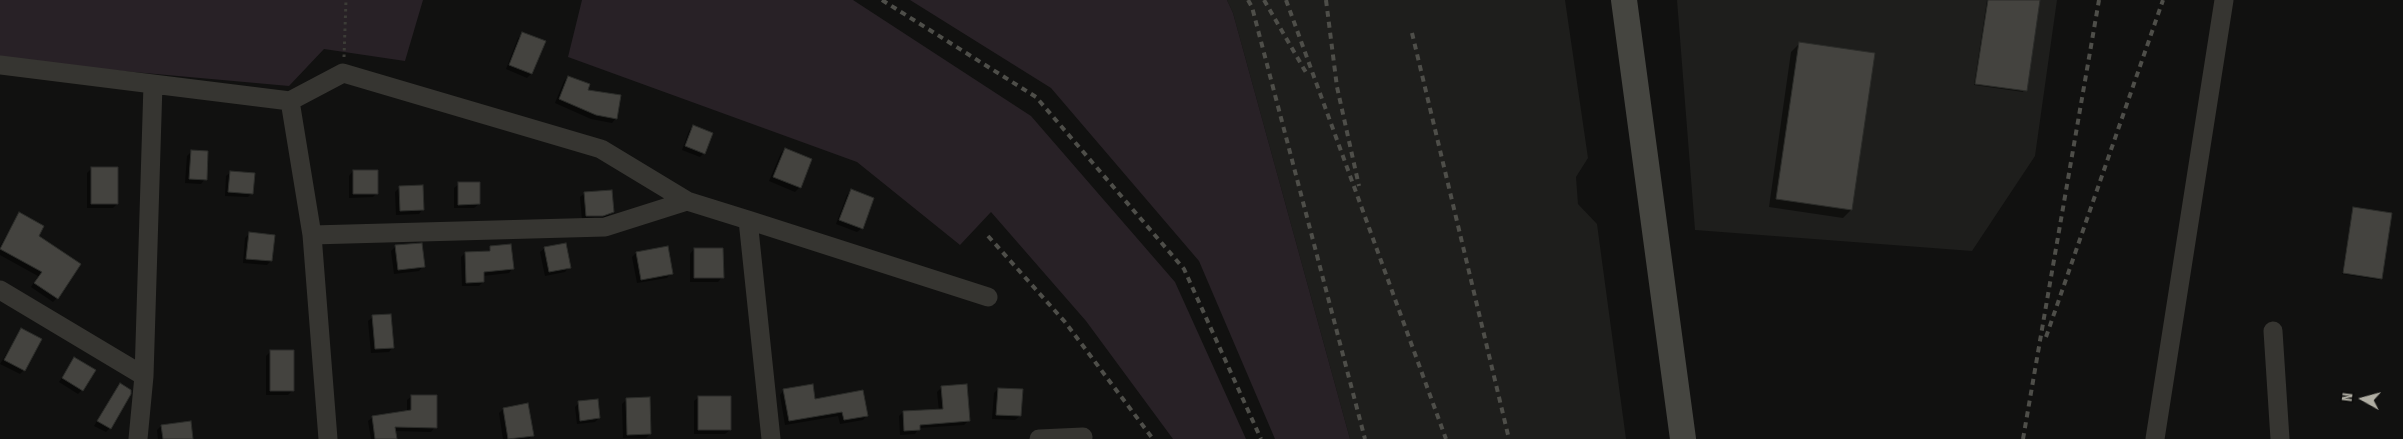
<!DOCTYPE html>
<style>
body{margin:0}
#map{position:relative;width:2403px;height:439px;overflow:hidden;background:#111110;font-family:"Fira Sans Condensed",sans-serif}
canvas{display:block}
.north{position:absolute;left:2338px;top:374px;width:50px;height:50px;-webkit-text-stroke:4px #0c0c0b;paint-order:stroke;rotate:277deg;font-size:14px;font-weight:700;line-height:20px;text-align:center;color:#b0aea3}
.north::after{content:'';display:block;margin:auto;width:18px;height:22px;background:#b0aea3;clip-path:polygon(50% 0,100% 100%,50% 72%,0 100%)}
</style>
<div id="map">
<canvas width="2403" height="439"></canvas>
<div class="north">N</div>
</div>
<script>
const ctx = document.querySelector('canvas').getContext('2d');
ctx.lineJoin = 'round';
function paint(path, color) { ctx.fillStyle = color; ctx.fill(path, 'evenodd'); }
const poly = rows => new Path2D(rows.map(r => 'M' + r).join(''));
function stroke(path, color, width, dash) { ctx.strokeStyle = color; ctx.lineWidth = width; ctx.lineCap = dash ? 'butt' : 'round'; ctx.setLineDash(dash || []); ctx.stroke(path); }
paint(poly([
 [1227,0,1565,0,1588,158,1576,177,1578,204,1597,224,1626,439,1350,439,1233,13],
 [1677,0,2057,0,2035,156,1972,251,1695,230]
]), '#1e1e1c');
paint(poly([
 [0,0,423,0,405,61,324,49,289,86,0,60],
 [582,0,853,0,1031,116,1175,282,1246,439,1173,439,1086,321,991,212,960,245,857,162,568,57],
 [910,0,1227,0,1233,13,1350,439,1275,439,1199,261,1051,88]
]), '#282126');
paint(poly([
 [1987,0,2039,0,2023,92,1974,85],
 [523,33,544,42,531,74,527,78,506,69,518,38],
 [1799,44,1851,210,1843,218,1769,207,1791,52],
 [568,77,616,118,612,123,591,119,555,103,564,81],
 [693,126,704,153,700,157,682,150,689,131],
 [785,149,811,160,799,188,795,192,769,181,781,153],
 [191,152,205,179,201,184,185,183,187,156],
 [91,169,117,204,113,208,87,208,87,173],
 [353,171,377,193,373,197,349,198,349,176],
 [231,172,252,193,248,197,225,196,226,176],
 [459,184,479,204,474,208,454,208,454,188],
 [399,188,423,209,419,214,396,215,395,192],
 [851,191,862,228,857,232,836,224,847,195],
 [585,193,613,212,608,216,598,220,582,220,580,197],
 [2353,208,2381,278,2379,280,2342,274],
 [19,214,38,236,57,298,53,302,31,287,38,276,0,255,0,246],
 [250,233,271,261,267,265,243,263,245,238],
 [396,246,423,266,419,271,394,274,391,251],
 [491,248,513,268,509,273,483,276,483,282,479,286,462,286,461,257,465,253,486,252],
 [545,248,569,267,565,272,545,276,540,252],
 [694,249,722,277,718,282,690,282,690,254],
 [636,253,671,273,667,278,637,283,632,257],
 [373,317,393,347,389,352,371,353,368,321],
 [21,330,24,370,20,374,0,364],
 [271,351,292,391,288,395,266,395,266,356],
 [75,359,82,390,78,394,59,382],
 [120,384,110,428,106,432,94,426],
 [941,388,969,420,964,425,919,428,915,434,900,435,899,416,903,412,939,411,937,392],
 [998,389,1020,416,1015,420,992,419,994,393],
 [784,390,814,400,867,415,863,420,840,424,838,416,785,425,780,395],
 [412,396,435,427,431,432,395,431,396,439,371,439,368,421,373,417,407,412,407,400],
 [699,397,730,430,725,434,694,434,694,401],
 [627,399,650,434,646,438,623,438,622,404],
 [579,403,599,418,595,422,577,424,575,407],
 [503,409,532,435,529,439,503,439,499,413],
 [161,426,192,439,158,439,157,430]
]), '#0007');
const building = poly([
 [1988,0,2040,0,2027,91,1975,84,1988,0],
 [522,32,546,41,532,74,509,65,522,32],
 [1799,42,1875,53,1852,210,1776,199,1799,42],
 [568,76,590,84,588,90,621,95,617,119,596,115,559,99,568,76],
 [693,125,713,133,705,154,685,146,693,125],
 [785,148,812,159,801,188,773,177,785,148],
 [191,150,208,151,207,180,189,179,191,150],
 [91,167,118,167,118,204,91,204,91,167],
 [353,170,378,170,378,194,353,194,353,170],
 [230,171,255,173,253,194,228,192,230,171],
 [458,182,480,182,480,204,458,205,458,182],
 [423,185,424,210,400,211,399,186,423,185],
 [851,189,874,198,863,229,839,220,851,189],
 [612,190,614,212,603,216,586,216,584,192,612,190],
 [2353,207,2392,213,2382,279,2343,273,2353,207],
 [19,212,44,226,39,236,81,264,58,299,34,283,42,272,0,249,19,212],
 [249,232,275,235,272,261,246,259,249,232],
 [422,243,425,267,398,270,395,245,422,243],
 [566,243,571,268,549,272,544,247,566,243],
 [511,244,514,269,484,272,484,282,466,283,465,252,490,251,490,246,511,244],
 [668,246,673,274,641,280,636,252,668,246],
 [694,248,723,248,724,278,694,278,694,248],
 [391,314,394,348,375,349,372,315,391,314],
 [21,328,42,339,25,371,4,360,21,328],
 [270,350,294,350,294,391,270,391,270,350],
 [74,357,96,370,83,391,62,378,74,357],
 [120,383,131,390,131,394,111,429,97,421,120,383],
 [813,384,815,399,863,390,868,416,844,420,842,412,789,421,783,389,813,384],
 [967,384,970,421,920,425,920,430,904,431,903,411,943,409,941,386,967,384],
 [998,388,1023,389,1021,416,996,415,998,388],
 [411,395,437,395,437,428,395,427,397,439,375,439,372,416,411,410,411,395],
 [698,396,731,396,731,430,698,430,698,396],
 [650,397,651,434,627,435,626,398,650,397],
 [598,399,600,418,580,421,578,401,598,399],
 [528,403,534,436,508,439,503,408,528,403],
 [191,421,193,439,163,439,161,425,191,421]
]);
paint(building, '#44433f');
stroke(building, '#2c2d2a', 1);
stroke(poly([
 [344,57,346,0]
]), '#3c3c37', 3, [2.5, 4]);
stroke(poly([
 [0,65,153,84,144,376,138,439],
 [153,84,290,101,312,235,328,439],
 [290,101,343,73,601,149,687,201,748,220,771,439],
 [748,220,988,297],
 [312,235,605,227,687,201],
 [0,290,144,376],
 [2273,331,2280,439],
 [1039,439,1083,437],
 [2155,439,2224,0]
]), '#363531', 19);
stroke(poly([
 [1624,0,1683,439]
]), '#454540', 26);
stroke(poly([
 [882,0,1036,97,1184,269,1261,439],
 [1248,0,1252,7,1365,439],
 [1264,0,1308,76],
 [1286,0,1446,439],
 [1326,0,1337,87,1359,186],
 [1412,33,1509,439],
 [988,236,1065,322,1153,439],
 [2046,337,2163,0],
 [2023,439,2099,0]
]), '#4e4e49', 4, [6, 5]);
</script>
